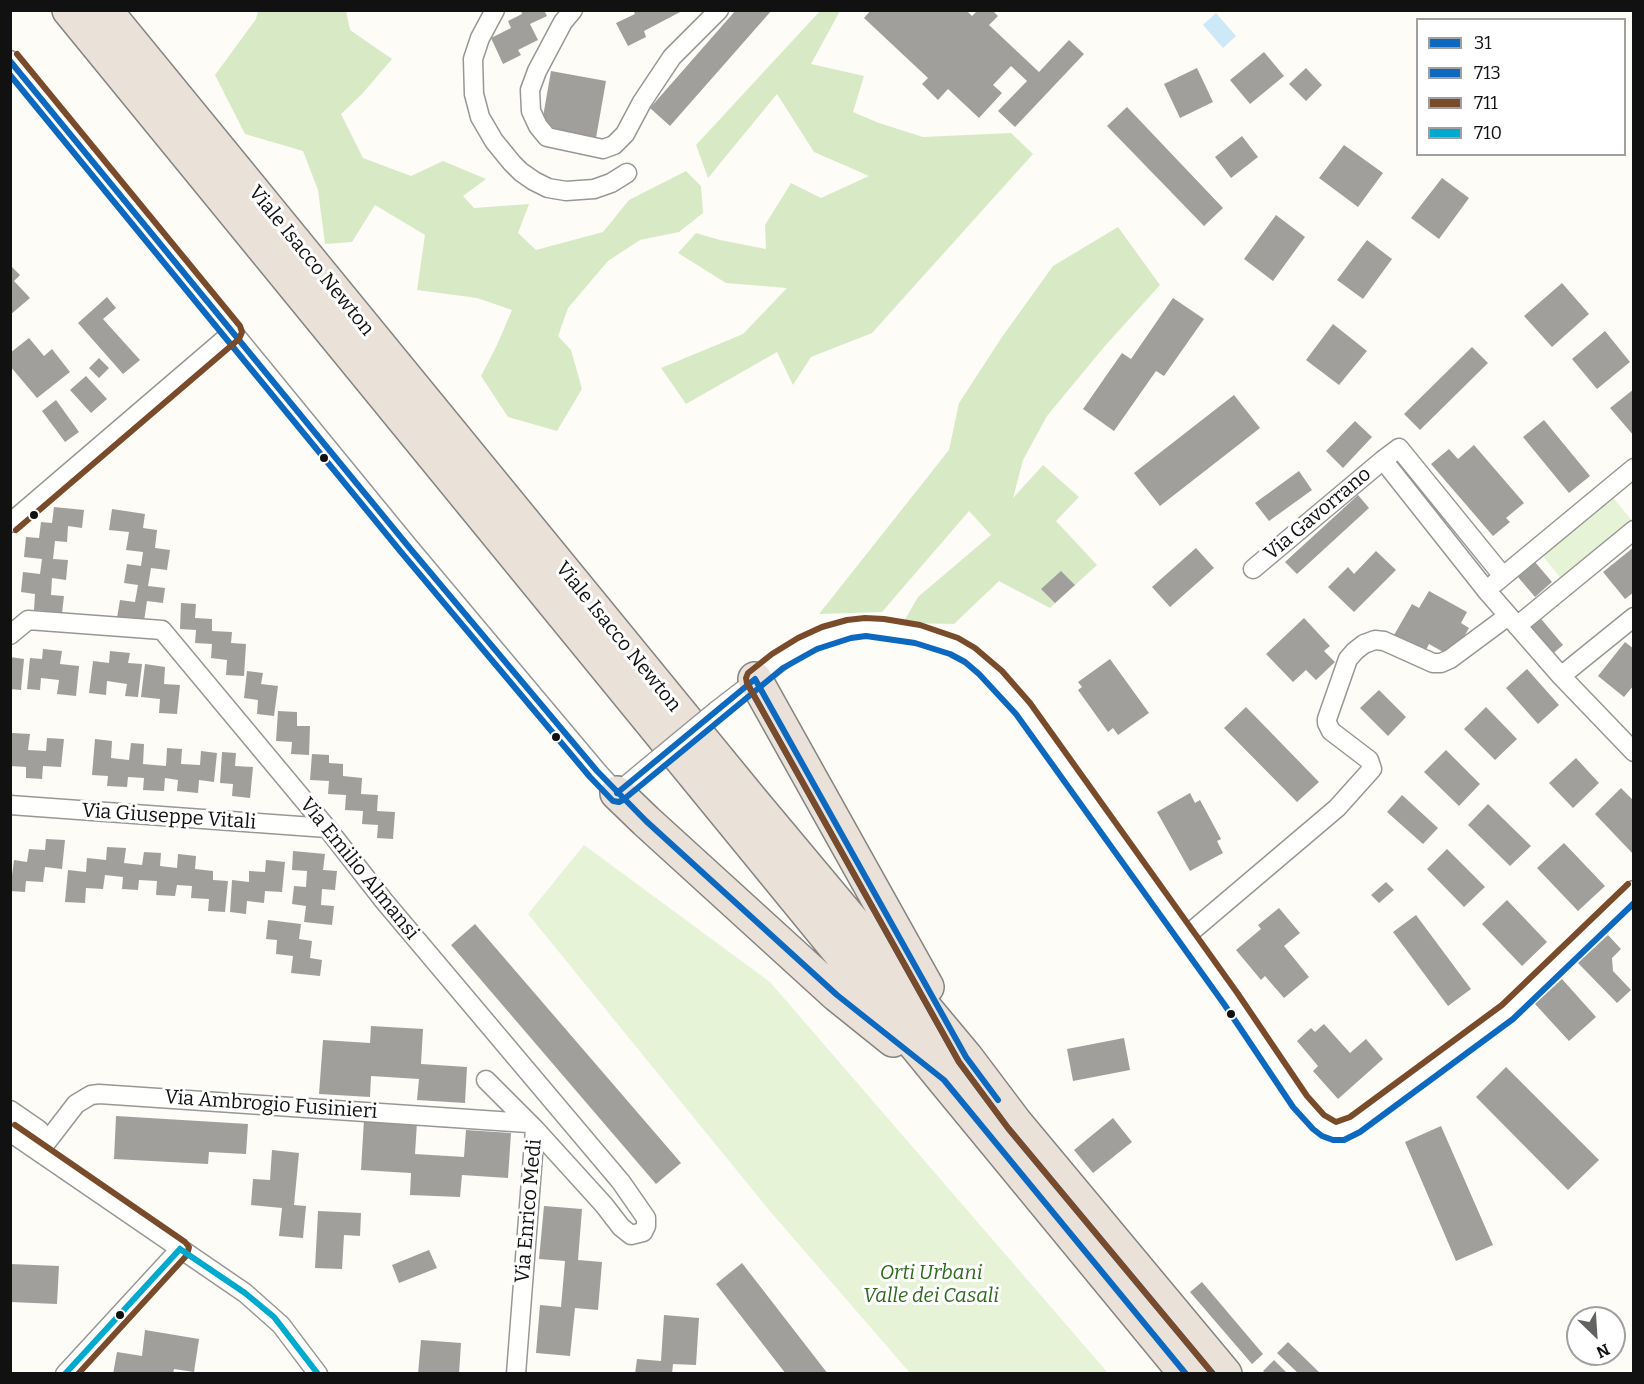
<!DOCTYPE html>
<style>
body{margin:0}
#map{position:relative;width:1644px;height:1384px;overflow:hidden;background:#fdfcf7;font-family:Bitter,serif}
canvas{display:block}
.frame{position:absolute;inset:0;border:12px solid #111;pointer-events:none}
.legend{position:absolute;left:1416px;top:18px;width:210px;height:138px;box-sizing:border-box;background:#fff;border:2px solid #a0a0a0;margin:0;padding:8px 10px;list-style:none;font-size:18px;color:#111}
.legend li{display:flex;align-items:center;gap:12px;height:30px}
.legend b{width:30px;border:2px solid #a0a0a0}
.north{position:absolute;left:1566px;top:1306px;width:60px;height:60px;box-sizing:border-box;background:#fff;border:2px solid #a0a0a0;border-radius:50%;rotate:155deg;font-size:16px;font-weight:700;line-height:24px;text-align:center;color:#111}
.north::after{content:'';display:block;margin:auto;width:21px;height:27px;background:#646362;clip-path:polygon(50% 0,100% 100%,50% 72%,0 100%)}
</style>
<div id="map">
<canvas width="1644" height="1384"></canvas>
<div class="frame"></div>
<ul class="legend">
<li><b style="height:8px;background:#0c69bf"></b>31</li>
<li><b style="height:8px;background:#0c69bf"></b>713</li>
<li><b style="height:8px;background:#7a4b2a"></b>711</li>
<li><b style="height:8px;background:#00a9ce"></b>710</li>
</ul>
<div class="north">N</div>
</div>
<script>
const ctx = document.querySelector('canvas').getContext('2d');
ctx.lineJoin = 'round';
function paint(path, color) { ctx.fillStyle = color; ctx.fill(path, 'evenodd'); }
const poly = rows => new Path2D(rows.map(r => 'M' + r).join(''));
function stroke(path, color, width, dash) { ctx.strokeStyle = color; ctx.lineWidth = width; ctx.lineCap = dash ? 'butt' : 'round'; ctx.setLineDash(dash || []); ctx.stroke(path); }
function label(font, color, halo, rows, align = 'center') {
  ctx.font = font + ' Bitter,serif'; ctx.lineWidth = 6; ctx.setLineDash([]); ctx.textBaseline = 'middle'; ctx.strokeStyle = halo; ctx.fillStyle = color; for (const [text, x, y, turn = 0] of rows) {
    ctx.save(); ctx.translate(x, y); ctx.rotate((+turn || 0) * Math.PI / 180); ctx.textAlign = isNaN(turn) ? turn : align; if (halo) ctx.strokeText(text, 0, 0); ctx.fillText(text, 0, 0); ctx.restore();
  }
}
paint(poly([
 [1612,496,1633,522,1563,581,1541,554],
 [584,845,770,982,1108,1373,910,1373,769,1210,528,914]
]), '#e7f3d7');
paint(poly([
 [258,11,346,11,350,30,392,59,362,94,341,114,363,158,411,176,443,161,486,179,463,196,474,208,529,204,518,233,536,250,603,232,629,200,686,171,701,186,703,213,679,232,640,240,608,261,568,308,558,336,571,350,582,389,557,431,508,417,481,376,497,345,512,310,477,298,417,290,425,235,375,205,352,242,325,244,318,190,303,151,245,134,215,75,256,19],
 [820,11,840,11,811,64,864,76,853,112,879,123,923,137,1011,133,1033,154,872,333,811,357,793,385,777,352,686,404,661,368,743,334,787,288,726,283,678,253,696,233,720,240,766,249,765,225,791,183,821,198,869,176,814,152,777,94,708,178,696,145],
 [1118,227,1160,285,1104,347,1047,416,1023,460,1013,498,1043,465,1079,497,1056,521,1097,565,1050,608,999,581,954,624,903,623,918,597,991,535,969,511,882,612,819,614,949,450,959,403,1002,337,1053,266]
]), '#d8eac5');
paint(poly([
 [1216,13,1236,36,1223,48,1203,25]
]), '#cde8f7');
paint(poly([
 [521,10,544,10,547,16,530,24,538,40,518,50,521,55,503,64,491,38,511,28,508,21,522,14],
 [633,10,684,10,644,31,646,37,628,46,616,23,635,14],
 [736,10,772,10,670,126,650,108],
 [871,10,966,10,972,16,978,10,992,10,998,16,989,25,1039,72,1069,40,1084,54,1015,127,998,111,1027,81,1011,66,993,85,1002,93,979,118,948,89,938,100,922,84,928,78,864,18],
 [1264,52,1284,76,1250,104,1230,80],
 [1197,68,1213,102,1180,118,1164,84],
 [1306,68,1322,85,1306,101,1289,84],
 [551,71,606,81,596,138,541,128],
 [1127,107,1223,208,1204,226,1107,126],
 [1242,136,1258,157,1231,178,1215,157],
 [1344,145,1383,173,1358,207,1319,178],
 [1442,178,1469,198,1439,239,1411,218],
 [1276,215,1305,237,1273,281,1244,259],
 [1367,240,1392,259,1363,299,1337,280],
 [10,265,20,275,14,281,30,298,10,315],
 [1562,283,1589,314,1552,347,1524,316],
 [107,297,116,308,103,319,140,360,123,374,78,323],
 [1173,298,1204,319,1164,376,1156,371,1114,431,1083,409,1122,353,1131,359],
 [1333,324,1367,351,1339,385,1306,360],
 [1605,331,1630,362,1597,389,1572,359],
 [29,338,44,356,52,349,70,372,37,398,10,366,10,353],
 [1472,347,1488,363,1420,430,1404,414],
 [99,358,109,368,99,378,89,368],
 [86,376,107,399,91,413,70,390],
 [1634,389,1634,436,1610,408],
 [1234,395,1260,428,1160,506,1134,473],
 [56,400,79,432,65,442,42,411],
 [1544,420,1590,476,1569,493,1523,437],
 [1355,421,1372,437,1343,468,1326,451],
 [1474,445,1524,503,1506,518,1510,522,1493,536,1431,464,1449,449,1458,459],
 [1299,471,1312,490,1269,521,1255,503],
 [1358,495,1369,508,1297,574,1285,562],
 [54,507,84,510,82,528,68,526,67,542,55,541,53,559,68,560,66,580,52,578,51,595,64,596,62,613,34,610,35,594,21,592,23,572,40,574,42,559,24,557,26,537,39,538,41,522,52,523],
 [112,509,145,514,143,528,157,530,155,548,170,550,167,570,151,568,148,586,165,588,163,603,147,601,144,621,117,618,120,600,135,602,138,585,124,583,127,564,141,566,143,552,126,550,129,532,109,530],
 [1634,547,1634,592,1625,599,1603,572],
 [1196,548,1214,568,1170,607,1152,587],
 [1376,551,1396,570,1354,612,1328,587,1348,567,1354,574],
 [1535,562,1552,582,1535,597,1518,577],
 [1061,571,1075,585,1055,603,1041,589],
 [1429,591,1467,612,1461,623,1469,628,1452,657,1429,644,1425,652,1394,635,1412,604,1419,608],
 [181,603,196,604,195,618,212,619,212,631,232,632,231,643,246,644,244,676,226,675,227,660,211,658,212,644,195,643,196,630,180,629],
 [1537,614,1563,645,1550,656,1524,625],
 [1304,618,1330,646,1324,651,1335,662,1316,680,1306,670,1293,682,1266,654],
 [1625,642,1634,649,1634,685,1624,697,1598,676],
 [43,649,62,651,60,664,79,666,76,696,57,694,59,680,41,678,40,690,27,689,30,658,42,659],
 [110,651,130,653,128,663,142,664,138,697,125,696,127,684,107,681,106,695,89,693,93,661,109,663],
 [10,657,24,659,21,690,10,689],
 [1110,659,1149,713,1118,735,1113,728,1108,732,1078,690,1082,687,1078,682],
 [145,664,165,667,164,684,180,685,177,714,159,713,160,699,141,697],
 [1527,669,1559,705,1538,724,1506,688],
 [247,671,263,673,261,684,278,686,274,716,257,714,258,700,244,698],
 [1379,690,1406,717,1388,736,1360,708],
 [1246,707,1319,782,1297,802,1224,728],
 [1486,707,1517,739,1495,760,1464,729],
 [278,711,297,712,297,726,310,726,309,755,291,754,292,742,276,741],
 [12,733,30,734,28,750,46,751,47,738,64,739,61,767,43,766,42,779,26,778,26,767,10,766],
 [95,739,112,741,111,758,129,760,131,743,144,744,143,764,166,766,167,748,182,749,181,764,200,765,201,751,217,753,214,782,199,780,198,793,177,791,178,780,165,778,164,791,143,790,144,778,128,777,127,787,107,786,108,776,92,775],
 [1446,750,1480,784,1459,806,1424,772],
 [222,752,236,753,235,766,253,767,250,798,232,796,233,784,220,783],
 [312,754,329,755,329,763,343,764,343,776,362,778,361,794,378,795,377,811,395,812,393,839,377,838,378,825,362,824,363,811,345,810,346,795,328,794,329,781,310,780],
 [1576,758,1599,783,1573,808,1549,783],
 [1621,788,1634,801,1634,855,1595,814],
 [1190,793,1195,803,1200,800,1221,839,1217,841,1223,853,1190,871,1157,812],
 [1402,795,1438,828,1423,844,1387,812],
 [1488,804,1531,846,1510,866,1468,825],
 [46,839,65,840,62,869,45,867,43,882,26,881,25,892,10,891,14,860,27,862,29,849,45,850],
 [1564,843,1605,886,1578,911,1537,868],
 [107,847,126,848,124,863,142,865,144,852,161,853,160,866,177,868,178,854,196,856,195,869,213,871,213,880,228,881,225,912,208,911,209,899,191,898,192,886,177,885,175,896,156,895,157,881,139,880,138,890,122,889,123,877,105,875,103,889,86,888,85,903,65,902,68,870,86,872,87,858,106,860],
 [1447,849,1485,887,1464,907,1427,869],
 [293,851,325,854,323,870,337,871,335,890,322,889,321,905,334,906,332,925,304,922,306,906,292,904,294,886,306,887,307,871,292,870],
 [266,860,285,862,282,892,265,891,264,903,247,901,246,914,230,912,232,880,249,882,249,871,265,872],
 [1386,882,1394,890,1379,903,1371,895],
 [1507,900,1547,942,1522,966,1482,924],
 [1279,908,1300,933,1284,946,1309,977,1284,998,1265,976,1261,980,1236,950,1261,929,1258,925],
 [1416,915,1471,989,1448,1006,1393,932],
 [268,920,301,924,299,939,312,941,310,958,322,960,320,976,291,973,293,956,276,954,277,940,266,939],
 [475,924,681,1163,656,1184,451,945],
 [1608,935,1621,949,1612,958,1613,971,1631,990,1617,1003,1578,963],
 [1562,979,1596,1017,1569,1041,1535,1004],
 [1324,1024,1350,1053,1366,1039,1383,1059,1338,1099,1313,1071,1318,1066,1297,1041,1311,1028,1315,1032],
 [371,1026,423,1029,421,1064,467,1067,465,1103,417,1100,419,1079,371,1076,370,1097,319,1094,323,1040,370,1043],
 [1124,1038,1130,1070,1073,1081,1067,1049],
 [1506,1067,1599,1160,1568,1190,1476,1097],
 [116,1116,248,1124,246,1154,209,1152,208,1164,114,1159],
 [1113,1118,1132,1142,1093,1173,1074,1150],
 [364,1119,417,1122,415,1154,464,1157,466,1130,511,1133,508,1178,462,1175,460,1197,410,1195,411,1173,361,1170],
 [1441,1126,1493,1245,1456,1261,1405,1142],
 [272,1150,299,1153,294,1205,306,1206,303,1238,279,1236,282,1208,251,1205,253,1179,270,1180],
 [544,1206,582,1209,578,1260,602,1262,598,1310,575,1308,570,1356,536,1353,540,1305,561,1307,565,1261,539,1259],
 [318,1211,361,1213,360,1236,344,1235,342,1269,315,1268],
 [429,1250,437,1268,399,1283,392,1265],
 [742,1263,828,1374,786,1374,716,1284],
 [10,1264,59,1266,57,1304,10,1302],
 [1202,1282,1263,1354,1252,1364,1190,1292],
 [664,1315,699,1318,696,1365,673,1364,672,1374,635,1374,637,1359,661,1361],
 [145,1330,199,1339,194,1372,174,1369,173,1374,113,1374,117,1352,142,1356],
 [421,1340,461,1343,459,1374,418,1374],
 [1288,1342,1321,1374,1299,1374,1277,1353],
 [1274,1360,1288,1374,1266,1374,1263,1371]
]), '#a19f9c');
const street = poly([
 [495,10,480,38,473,59,474,94,480,117,494,141,512,163,521,172,534,181,548,188,566,191,594,189,611,183,627,173],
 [573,10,563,22,537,71,530,90,531,111,538,126,547,137,603,149,614,145,625,134,642,102,672,57,719,10],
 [10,60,408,546,597,771,617,793,647,768],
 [1383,460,1486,590,1561,676,1634,752],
 [10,523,233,332],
 [1253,569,1383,460,1399,448,1503,576],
 [1495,583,1634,468],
 [1517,626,1634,530],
 [10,635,28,620,162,630,327,828,384,901,621,1182,646,1218,646,1226,643,1232,631,1235,621,1227,604,1205,535,1129,486,1080],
 [1561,676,1634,617],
 [716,711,790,654,825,636,849,629,866,627,882,628,917,634,954,646,970,655,995,677,1023,708,1231,999,1300,1102,1318,1122,1326,1128,1334,1131,1341,1131,1355,1125,1508,1012,1634,890],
 [10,805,327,828],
 [1186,936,1337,808,1372,769,1369,760,1331,731,1327,723,1327,719,1348,659,1355,651,1364,644,1375,640,1384,641,1433,663,1441,663,1450,659,1508,616],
 [10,1110,39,1130,39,1152],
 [10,1132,245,1293,281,1325,318,1374],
 [39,1152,76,1104,91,1095,99,1094,528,1123],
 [65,1374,180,1249],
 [516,1374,535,1129]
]);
const highway = poly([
 [69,10,944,1080,1186,1374],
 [105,10,752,801,966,1057,1015,1122,1225,1374],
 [755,679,927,987],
 [617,793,646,821,837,995,893,1040]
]);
stroke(street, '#979795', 21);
stroke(highway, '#858482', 36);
stroke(street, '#fffffe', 18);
stroke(highway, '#eae1d8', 33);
const streetBridge = poly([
 [647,768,716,711]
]);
stroke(streetBridge, '#979795', 21, []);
stroke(streetBridge, '#fffffe', 18);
stroke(poly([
 [10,61,408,546,597,771,646,821,837,995,944,1080,1186,1374],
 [617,793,755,679,966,1057,998,1100]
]), '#0c69bf', 6);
stroke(poly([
 [10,75,401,552,590,777,613,801,619,802,623,800,783,668,817,649,851,638,866,636,915,643,950,654,965,662,979,674,1016,714,1224,1004,1293,1107,1313,1129,1322,1136,1333,1140,1344,1140,1360,1132,1513,1019,1634,903],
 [747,683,959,1062,1008,1128,1213,1374]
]), '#0c69bf', 6);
stroke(poly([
 [16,530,239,339,242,332,240,326,17,54],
 [15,1125,185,1242,189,1247,187,1255,78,1374],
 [1213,1374,1008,1128,959,1062,747,683,746,678,748,673,772,654,798,638,822,627,847,620,865,618,884,619,920,625,958,638,975,648,1002,671,1030,703,1238,994,1307,1096,1324,1115,1336,1122,1350,1117,1502,1005,1628,884]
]), '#7a4b2a', 6);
stroke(poly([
 [180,1249,245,1293,274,1317,318,1374],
 [65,1374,180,1249]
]), '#00a9ce', 6);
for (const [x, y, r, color] of [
 [324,458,5,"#111"],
 [34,515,5,"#111"],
 [556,737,5,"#111"],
 [1231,1014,5,"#111"],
 [120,1315,5,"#111"]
]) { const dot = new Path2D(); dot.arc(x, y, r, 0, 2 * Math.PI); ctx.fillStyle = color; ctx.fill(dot); stroke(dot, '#fff', 2); }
label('20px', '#111', '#fff', [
 ["Viale Isacco Newton",311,261,51],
 ["Via Gavorrano",1318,514,-40],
 ["Viale Isacco Newton",618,637,51],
 ["Via Giuseppe Vitali",169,817,4],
 ["Via Emilio Almansi",359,869,51],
 ["Via Ambrogio Fusinieri",271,1105,4],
 ["Via Enrico Medi",529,1211,-85]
]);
label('italic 20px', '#2f6b1f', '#fff', [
 ["Orti Urbani",931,1273],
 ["Valle dei Casali",931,1296]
]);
</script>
